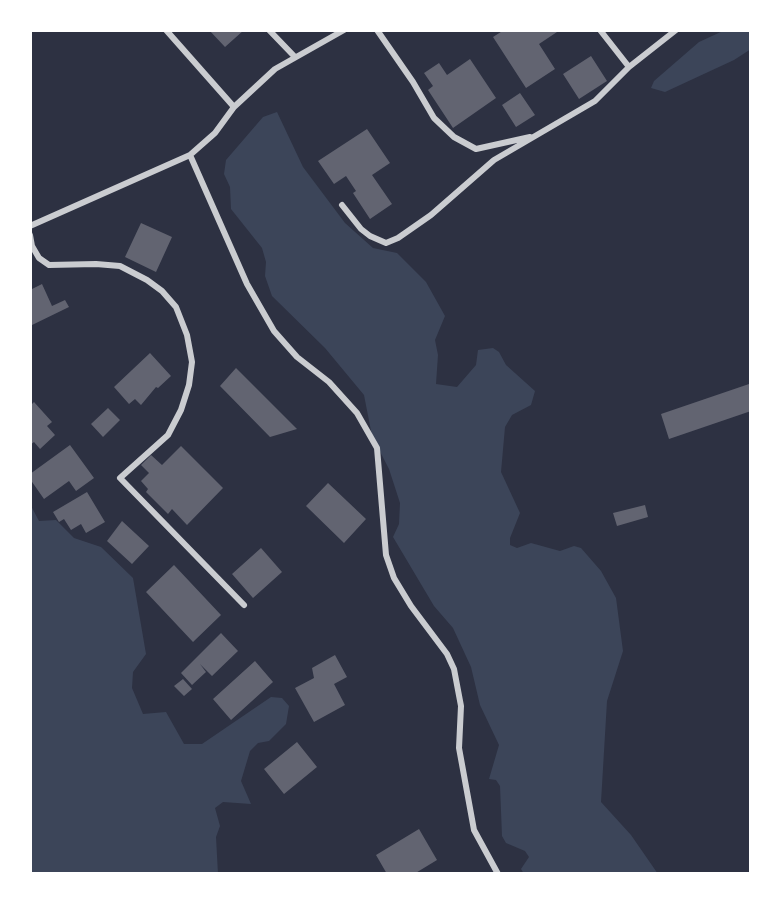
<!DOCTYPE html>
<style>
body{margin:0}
#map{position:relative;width:781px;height:904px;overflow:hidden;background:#2d3142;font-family:"Crimson Pro",serif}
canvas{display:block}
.frame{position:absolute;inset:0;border:32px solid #fff;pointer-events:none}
</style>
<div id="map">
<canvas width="781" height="904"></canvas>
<div class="frame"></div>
</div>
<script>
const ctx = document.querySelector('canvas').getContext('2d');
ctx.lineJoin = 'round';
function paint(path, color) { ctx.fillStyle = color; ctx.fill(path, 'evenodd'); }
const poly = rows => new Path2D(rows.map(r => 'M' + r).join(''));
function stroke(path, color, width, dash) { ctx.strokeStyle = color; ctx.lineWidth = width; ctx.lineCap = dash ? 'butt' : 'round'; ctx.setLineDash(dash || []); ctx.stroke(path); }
paint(poly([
 [725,30,751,30,751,49,734,60,665,92,651,88,654,81,699,42],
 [277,112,303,167,345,223,373,248,397,253,426,282,445,316,435,340,438,355,436,384,457,387,476,365,478,350,493,348,499,352,506,365,535,391,531,405,512,415,505,427,501,472,520,513,510,538,510,545,517,548,531,543,560,551,574,546,581,548,601,571,616,598,623,651,607,701,601,802,631,835,658,874,524,874,521,869,529,857,525,851,506,843,502,836,500,786,496,780,489,779,499,745,480,705,471,667,453,628,434,606,393,537,399,524,400,503,389,469,372,436,364,395,325,348,272,296,265,276,266,262,262,248,231,209,230,187,224,174,226,160,263,117],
 [30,504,39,521,56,520,74,538,101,547,133,578,146,654,133,672,132,688,143,714,166,712,184,744,202,744,271,697,282,698,289,706,286,724,269,741,258,743,250,751,241,781,251,804,223,802,215,808,220,826,216,837,218,874,30,874]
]), '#3c4559');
paint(poly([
 [209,30,244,30,225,47],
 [504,30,556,30,557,32,539,44,555,69,526,88,493,37],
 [591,56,607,81,579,99,563,74],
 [470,59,496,98,453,128,428,90,433,86,424,73,439,63,447,75],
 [520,93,535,115,516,127,502,105],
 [367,129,390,163,372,175,392,204,370,219,353,193,356,191,346,176,334,184,318,161],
 [141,223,172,237,156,272,125,257],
 [42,284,52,306,65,300,69,307,30,326,30,290],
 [150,353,171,376,158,388,156,387,141,405,135,399,129,404,114,387],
 [236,368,297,429,270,437,220,386],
 [749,384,751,411,669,439,661,414],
 [34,402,52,422,47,426,55,435,40,449,34,442,30,445,30,406],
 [108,408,120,420,103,437,91,424],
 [70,445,94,478,76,491,69,481,44,499,30,479,30,474],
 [181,446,223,488,187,525,172,509,168,514,146,492,148,489,141,481,149,473,141,465,151,455,162,465],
 [328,483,366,519,344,543,306,506],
 [87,492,105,522,86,533,81,524,71,530,64,519,59,522,53,512],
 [645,505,648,517,617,526,613,513],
 [122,521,149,546,132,564,107,541],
 [261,548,282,572,253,598,232,574],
 [174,565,221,615,193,642,146,592],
 [221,633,238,651,212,676,200,664,206,672,192,685,181,673],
 [335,655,347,677,334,684,345,705,314,722,295,688,314,678,312,668],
 [255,661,273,682,231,720,213,699],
 [183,679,192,689,184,696,174,686],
 [297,742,317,767,284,794,264,769],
 [419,829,437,860,414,874,387,874,376,855]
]), '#626471');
stroke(poly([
 [166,30,234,107],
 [269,30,294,56],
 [377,30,413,82,434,118,454,137,476,149,530,137],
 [600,30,629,67],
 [190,155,247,284,274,331,297,357,329,382,357,413,377,448,386,555,394,578,411,606,447,654,454,669,461,706,459,748,474,830,498,874],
 [342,205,361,229,370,236,386,243,398,238,431,215,494,160,595,101,629,67,676,30],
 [30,226,190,155,215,133,234,107,275,69,344,30],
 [30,235,32,246,39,258,49,265,96,264,120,266,147,280,162,291,176,307,187,335,192,362,189,385,181,410,168,435,120,478,244,605]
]), '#caccd0', 6);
</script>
